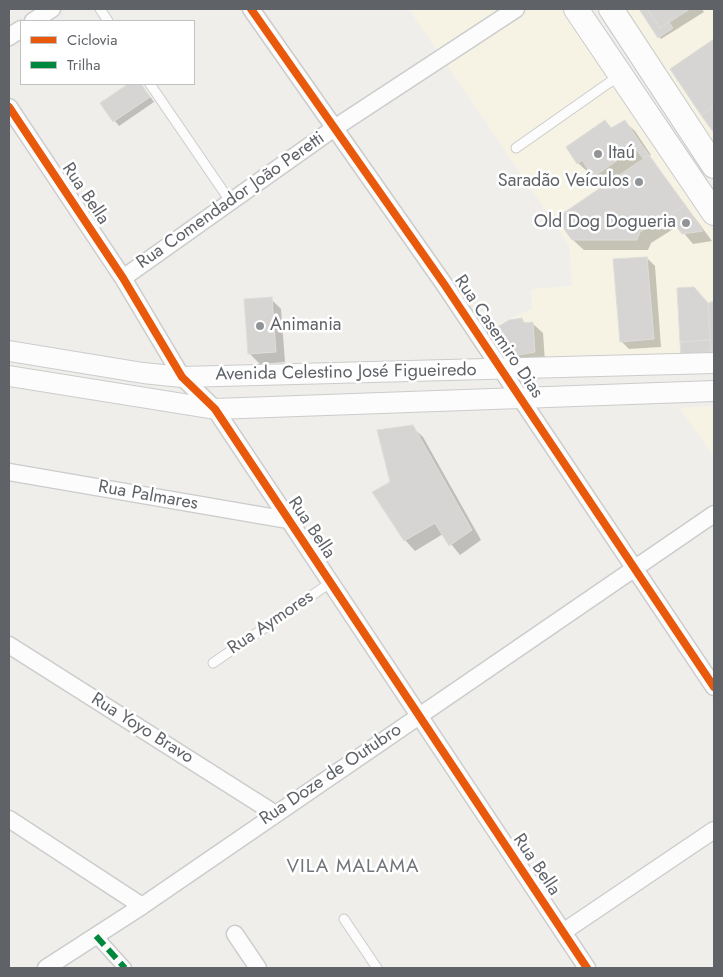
<!DOCTYPE html>
<meta charset="utf-8">
<style>
body{margin:0}
#map{position:relative;width:723px;height:977px;overflow:hidden;background:#efeeea;font-family:Jost,sans-serif}
canvas{display:block}
.frame{position:absolute;inset:0;border:10px solid #5f6368;pointer-events:none}
.legend{position:absolute;left:20px;top:20px;width:175px;height:65px;box-sizing:border-box;background:#fff;border:1px solid #bfc1c3;margin:0;padding:6px 9px;list-style:none;font-size:15px;color:#5f6368}
.legend li{display:flex;align-items:center;gap:10px;height:25px}
.legend b{width:25px;border:1px solid #bfc1c3}
</style>
<div id="map">
<canvas width="723" height="977"></canvas>
<div class="frame"></div>
<ul class="legend">
<li><b style="height:6px;background:#e8590c"></b>Ciclovia</li>
<li><b style="height:6px;background:#00873e"></b>Trilha</li>
</ul>
</div>
<script>
const ctx = document.querySelector('canvas').getContext('2d');
ctx.lineJoin = 'round';
function paint(path, color) { ctx.fillStyle = color; ctx.fill(path, 'evenodd'); }
const poly = rows => new Path2D(rows.map(r => 'M' + r).join(''));
function stroke(path, color, width, dash) { ctx.strokeStyle = color; ctx.lineWidth = width; ctx.lineCap = dash ? 'butt' : 'round'; ctx.setLineDash(dash || []); ctx.stroke(path); }
function label(font, color, halo, rows, align = 'center') {
  ctx.font = font + ' Jost,sans-serif'; ctx.lineWidth = 5; ctx.setLineDash([]); ctx.textBaseline = 'middle'; ctx.strokeStyle = halo; ctx.fillStyle = color; for (const [text, x, y, turn = 0] of rows) {
    ctx.save(); ctx.translate(x, y); ctx.rotate((+turn || 0) * Math.PI / 180); ctx.textAlign = isNaN(turn) ? turn : align; if (halo) ctx.strokeText(text, 0, 0); ctx.fillText(text, 0, 0); ctx.restore();
  }
}
paint(poly([
 [409,9,561,9,714,232,714,356,503,362,484,330,532,309,531,289,572,286,569,245],
 [624,9,714,9,714,142],
 [714,406,714,457,680,408]
]), '#f7f3e4');
paint(poly([
 [641,9,702,9,704,12,661,39],
 [714,41,714,131,672,69],
 [131,84,141,84,154,102,119,126,101,104],
 [624,121,635,131,651,155,649,156,712,241,693,244,678,226,651,243,648,250,584,250,573,240,605,186,591,171,589,173,578,163,567,147,605,122,613,129],
 [647,258,655,266,661,347,629,349,621,341],
 [271,299,281,309,285,362,260,364,249,353],
 [704,299,708,305,714,303,714,354,684,355,682,353],
 [522,320,526,324,532,323,543,333,545,362,517,363,506,352],
 [412,427,423,437,481,540,460,555,443,534,415,551,405,540,391,483]
]), '#0003');
const building = poly([
 [639,9,647,9,660,28,669,22,673,28,658,38,639,9],
 [647,9,690,9,660,28,647,9],
 [714,39,714,106,701,115,670,69,714,39],
 [128,84,141,84,150,97,113,122,100,103,128,84],
 [714,106,714,133,701,115,714,106],
 [605,120,611,128,625,120,641,144,593,177,582,160,577,164,566,147,605,120],
 [641,144,649,155,643,158,635,148,641,144],
 [649,155,685,205,640,232,637,240,572,240,556,218,649,155],
 [685,205,703,231,682,234,669,216,685,205],
 [647,257,654,339,620,342,613,259,647,257],
 [694,287,708,303,710,340,680,342,677,288,694,287],
 [272,297,276,352,248,354,244,299,272,297],
 [714,301,714,352,711,352,708,303,714,301],
 [522,318,524,323,533,322,535,352,513,356,505,353,489,332,509,320,522,318],
 [710,340,711,352,681,354,680,342,710,340],
 [413,425,472,530,449,546,435,523,404,541,372,492,390,482,377,430,413,425]
]);
paint(building, '#d6d5d3');
stroke(building, '#deddd9', 1);
const service = poly([
 [100,9,108,21],
 [150,84,230,201],
 [516,148,620,75],
 [213,663,330,583],
 [344,919,377,968]
]);
const pedestrian = poly([
 [96,936,125,968]
]);
const minor = poly([
 [251,9,444,284,714,687],
 [33,21,52,9],
 [9,37,21,29],
 [9,107,123,278,182,377,215,409,587,968],
 [123,278,333,129,516,9],
 [9,472,288,520],
 [9,645,274,813],
 [9,819,142,906],
 [563,932,714,830],
 [235,934,258,968],
 [46,968,142,906,714,514]
]);
const tertiary = poly([
 [9,351,143,373,182,377,714,363],
 [9,376,215,409,714,391]
]);
const secondary = poly([
 [576,9,714,213],
 [611,9,714,166]
]);
stroke(service, '#cbcccc', 11);
stroke(pedestrian, '#cbcccc', 15);
stroke(minor, '#cbcccc', 19);
stroke(tertiary, '#cbcccc', 22);
stroke(secondary, '#cacacb', 26);
stroke(service, '#fdfcfc', 9);
stroke(pedestrian, '#fdfcfc', 12);
stroke(minor, '#fdfcfc', 16);
stroke(tertiary, '#fdfcfc', 20);
stroke(secondary, '#fdfcfc', 24);
stroke(poly([
 [96,936,125,968]
]), '#00873e', 6, [12, 6]);
stroke(poly([
 [251,9,444,284,714,687],
 [9,107,123,278,182,377,215,409,587,968]
]), '#e8590c', 8);
for (const [x, y, r, color] of [
 [598,154,5,"#919496"],
 [639,182,5,"#919496"],
 [686,223,5,"#919496"],
 [260,326,5,"#919496"]
]) { const dot = new Path2D(); dot.arc(x, y, r, 0, 2 * Math.PI); ctx.fillStyle = color; ctx.fill(dot); stroke(dot, '#fff', 2); }
label('18px', '#5f6368', '#fff', [
 ["Itaú",608,154],
 ["Saradão Veículos",629,182,"right"],
 ["Old Dog Dogueria",676,223,"right"],
 ["Animania",270,326]
], 'left');
label('18px', '#5f6368', '#fff', [
 ["Rua Bella",85,194,56],
 ["Rua Comendador João Peretti",231,201,-35],
 ["Rua Casemiro Dias",498,337,56],
 ["Avenida Celestino José Figueiredo",346,373,-1],
 ["Rua Palmares",148,496,10],
 ["Rua Bella",311,528,56],
 ["Rua Aymores",271,623,-34],
 ["Rua Yoyo Bravo",142,729,32],
 ["Rua Doze de Outubro",331,775,-34],
 ["Rua Bella",536,865,56]
]);
ctx.letterSpacing = '1px';
label('19px', '#70757a', '#fff', [
 ["VILA MALAMA",353,867]
]);
ctx.letterSpacing = '0px';
</script>
